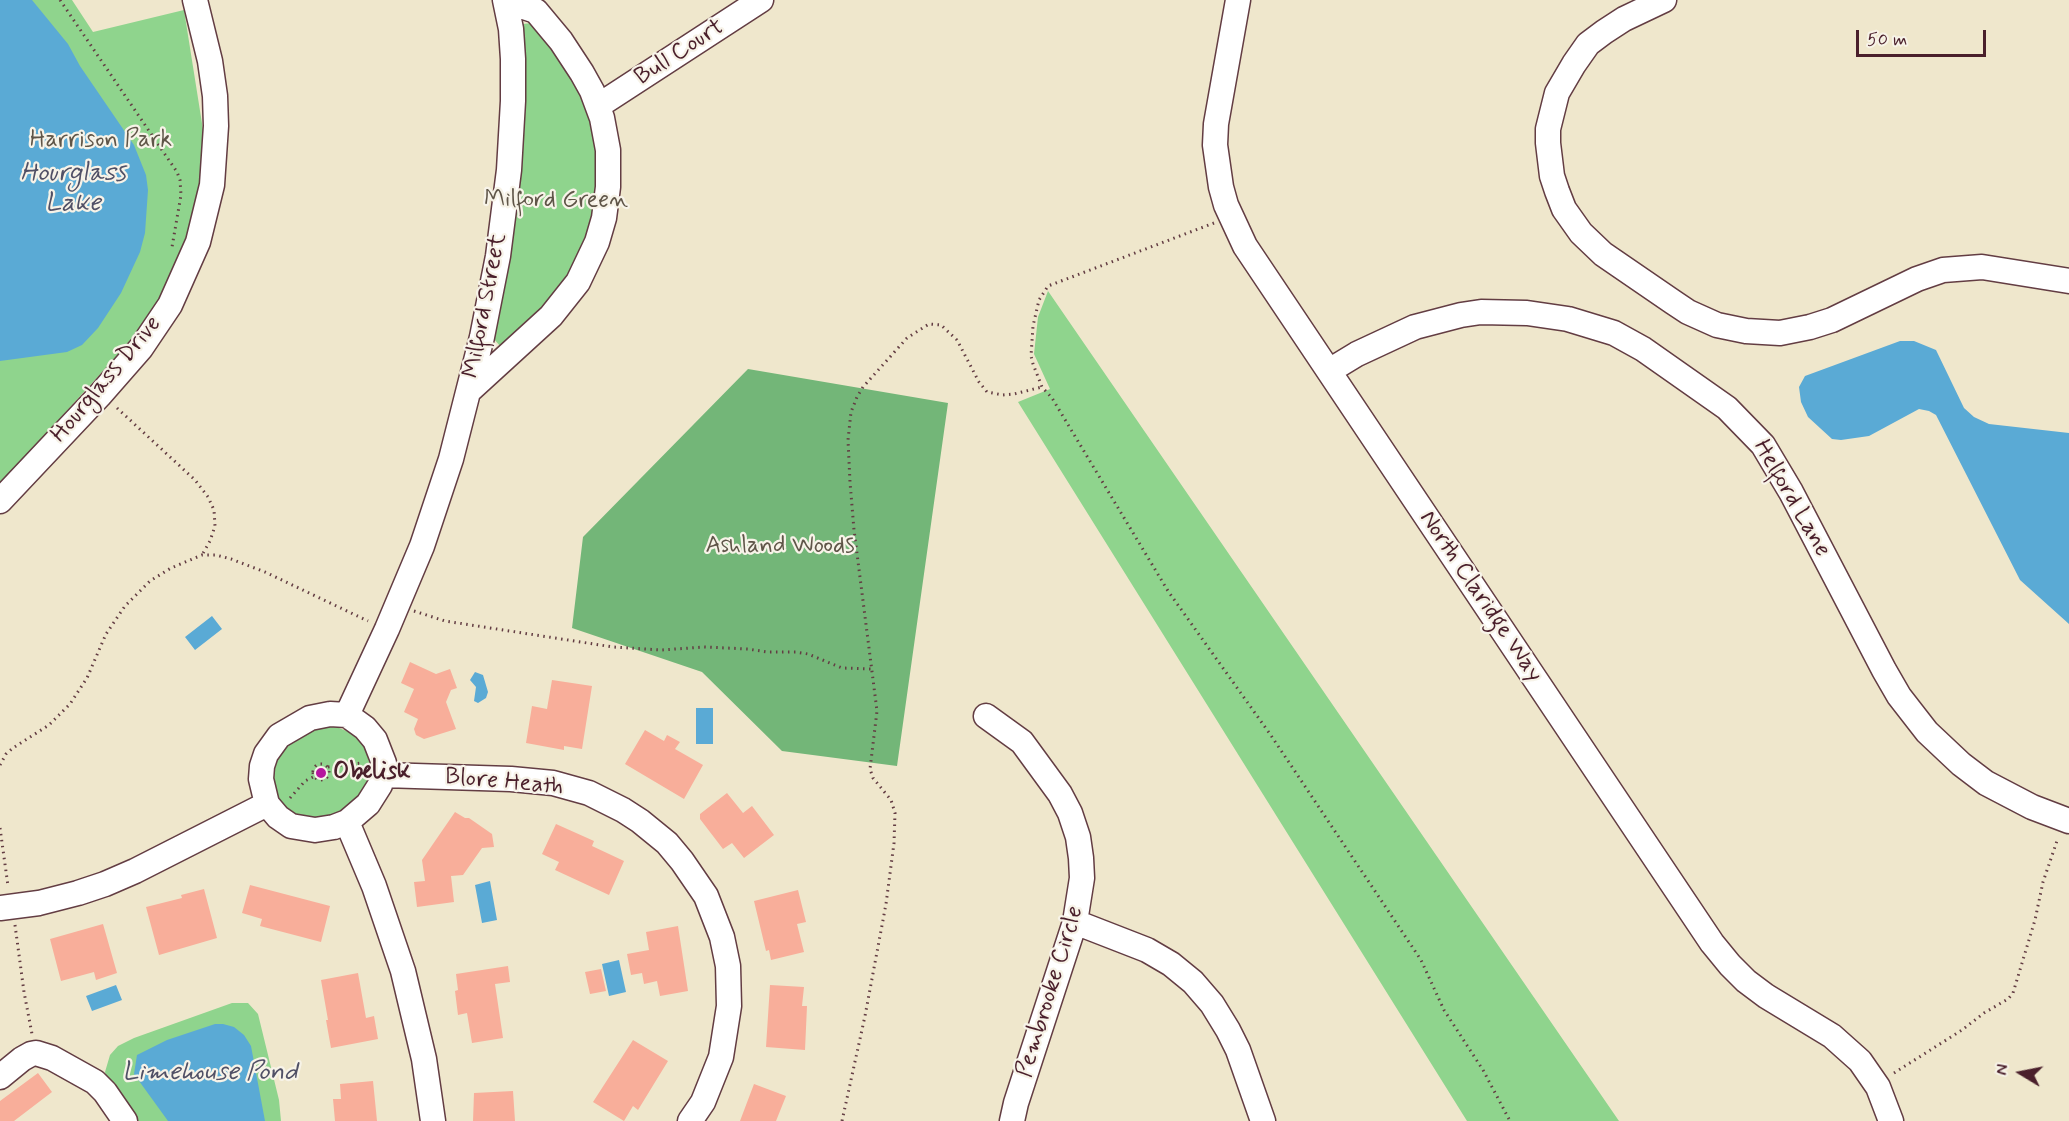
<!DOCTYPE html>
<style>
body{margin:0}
#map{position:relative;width:2069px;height:1121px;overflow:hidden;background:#efe7cc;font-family:Mynerve,sans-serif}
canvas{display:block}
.north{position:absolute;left:1991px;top:1043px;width:60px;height:60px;-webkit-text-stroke:4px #f7f3e8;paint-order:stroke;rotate:280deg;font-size:16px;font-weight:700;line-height:24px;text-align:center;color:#4a1f2b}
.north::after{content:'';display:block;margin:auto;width:21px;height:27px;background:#4a1f2b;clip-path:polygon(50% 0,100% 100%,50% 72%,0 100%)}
.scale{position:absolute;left:1856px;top:30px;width:130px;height:27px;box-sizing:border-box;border:3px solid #4a1f2b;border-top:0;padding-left:8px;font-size:18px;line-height:21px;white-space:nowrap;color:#4a1f2b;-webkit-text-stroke:4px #f7f3e8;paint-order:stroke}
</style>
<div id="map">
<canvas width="2069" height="1121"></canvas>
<div class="north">N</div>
<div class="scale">50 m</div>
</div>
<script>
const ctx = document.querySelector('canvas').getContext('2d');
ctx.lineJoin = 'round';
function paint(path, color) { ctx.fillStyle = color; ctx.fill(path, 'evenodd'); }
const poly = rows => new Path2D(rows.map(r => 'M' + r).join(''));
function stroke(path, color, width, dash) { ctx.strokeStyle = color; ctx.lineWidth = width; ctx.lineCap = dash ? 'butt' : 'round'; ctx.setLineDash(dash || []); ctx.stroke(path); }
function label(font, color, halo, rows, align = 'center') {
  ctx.font = font + ' Mynerve,sans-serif'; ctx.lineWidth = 4.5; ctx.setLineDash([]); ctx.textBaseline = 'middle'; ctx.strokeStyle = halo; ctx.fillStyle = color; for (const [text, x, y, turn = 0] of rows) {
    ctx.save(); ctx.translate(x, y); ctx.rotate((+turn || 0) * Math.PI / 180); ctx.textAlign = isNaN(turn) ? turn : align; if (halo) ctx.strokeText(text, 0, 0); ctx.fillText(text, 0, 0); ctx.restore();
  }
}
paint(poly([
 [0,0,72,0,93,32,184,10,204,136,199,191,185,242,162,295,145,325,0,484],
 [532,23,541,27,593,116,601,166,596,217,559,294,509,345,500,346,494,339,495,326,504,290,513,221,525,98,523,24],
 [1048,291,1619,1121,1467,1121,1018,402,1050,389,1034,354,1038,317],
 [334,726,354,734,365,748,370,765,369,781,362,796,348,808,320,820,298,817,284,807,277,794,272,778,274,761,286,744,318,727],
 [232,1003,248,1003,258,1014,279,1100,281,1121,133,1121,110,1089,105,1072,110,1055,118,1046,134,1038]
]), '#8fd48d');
paint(poly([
 [748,369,948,403,897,766,782,751,702,672,572,628,583,537]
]), '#73b678');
paint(poly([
 [0,0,32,0,68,44,80,66,134,145,146,175,148,190,145,233,140,252,121,293,98,328,82,345,67,352,0,361],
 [1900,341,1914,341,1936,350,1964,408,1974,417,1989,424,2069,433,2069,624,2020,580,1936,415,1929,411,1919,409,1869,436,1841,440,1832,439,1808,417,1801,402,1799,387,1805,376],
 [212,616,222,629,195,650,185,637],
 [475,672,483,675,488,692,486,698,478,703,474,701,476,687,470,680],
 [696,708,713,708,713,744,696,744],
 [490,881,497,920,482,923,475,885],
 [619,960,626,992,609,996,602,964],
 [116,985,122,1000,92,1011,86,996],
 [215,1024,223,1024,234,1027,244,1035,251,1046,265,1121,168,1121,134,1074,137,1055,167,1040]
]), '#5aaad5');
paint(poly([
 [410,662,436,674,450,669,457,688,451,690,446,702,456,729,424,739,416,735,414,729,418,719,404,712,414,689,401,683],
 [552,680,592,686,582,749,564,746,564,750,526,743,532,706,547,709],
 [645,730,664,741,667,735,680,742,675,749,703,765,684,799,625,764],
 [727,793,743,813,752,806,774,835,744,858,732,843,723,849,700,819,700,814],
 [455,812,465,818,469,818,492,834,494,847,482,848,463,875,451,876,454,902,417,907,414,882,425,881,422,860],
 [556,824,594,841,592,846,624,861,609,895,555,870,559,862,542,854],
 [250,885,330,906,321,942,260,926,262,919,242,913],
 [204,889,217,938,159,955,146,907,182,898,181,895],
 [798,890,806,922,797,924,804,952,771,960,769,950,766,951,754,901],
 [103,924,117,973,96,980,94,972,61,981,50,939],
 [678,926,688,991,660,996,657,981,644,984,642,973,631,975,627,954,649,950,646,932],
 [508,966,510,982,495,984,503,1038,472,1043,467,1013,458,1015,455,991,458,990,456,974],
 [601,969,606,991,590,994,585,972],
 [358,973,366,1018,374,1016,378,1039,331,1048,326,1020,328,1020,321,980],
 [770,985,804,987,802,1006,807,1006,805,1050,766,1047],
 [633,1040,668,1061,638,1110,633,1106,624,1121,593,1102],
 [38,1073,52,1092,14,1121,0,1121,0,1101],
 [373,1081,377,1121,335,1121,333,1099,341,1099,340,1084],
 [754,1084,786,1096,776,1121,740,1121],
 [513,1091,515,1121,473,1121,474,1093]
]), '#f8ae9a');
const minor = poly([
 [1238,0,1216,124,1215,145,1221,187,1226,205,1245,246,1712,943,1730,965,1746,981,1766,996,1832,1036,1860,1061,1878,1087,1891,1121],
 [1664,0,1624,19,1604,32,1588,44,1574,64,1557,93,1548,129,1548,143,1552,176,1557,191,1564,209,1581,233,1603,254,1673,302,1688,312,1717,325,1746,331,1780,333,1810,327,1832,320,1917,279,1943,270,1982,267,2069,281],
 [598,106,761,0],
 [1329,371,1357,354,1415,327,1461,315,1481,312,1527,313,1568,319,1614,333,1643,349,1727,408,1763,445,1791,492,1884,670,1899,696,1927,732,1961,764,1986,783,2032,807,2069,821],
 [470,390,551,316,578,282,597,242,604,218,608,187,608,150,602,118,592,91,582,73,561,41,536,11,524,7,507,7],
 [0,501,99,396,141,348,170,305,198,242,212,185,216,126,215,96,210,61,195,0],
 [330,714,347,715,365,728,375,740,384,763,380,785,368,804,347,822,334,827,315,830,291,826,278,817,267,804,261,779,262,766,266,754,279,736,310,718,330,714],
 [347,715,387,629,422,546,451,459,482,337,498,256,509,170,513,101,513,59,511,29,505,0],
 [986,716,1022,742,1060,794,1070,813,1078,837,1081,858,1082,878,1075,922,1016,1103,1012,1121],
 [383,775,511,779,553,783,589,793,623,810,640,821,667,843,682,861,706,896,722,937,728,966,729,1006,721,1057,703,1102,690,1121],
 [347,822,374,886,403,971,424,1059,433,1121],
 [0,908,39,903,78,893,105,884,135,871,267,804],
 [1075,922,1147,950,1171,964,1193,982,1212,1004,1228,1030,1238,1050,1263,1121],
 [0,1077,22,1059,31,1054,36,1053,52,1058,95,1082,105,1092,125,1121]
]);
stroke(minor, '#633d43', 27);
stroke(poly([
 [60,0,177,172,180,180,181,195,172,247],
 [1214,223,1048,286,1039,300,1033,326,1031,356,1033,364,1042,387,1052,398,1168,591,1270,734,1421,960,1444,1010,1483,1070,1510,1121],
 [117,408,195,480,208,497,214,510,215,526,210,541,202,555],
 [414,611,445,621,613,647,662,650,704,647,748,649,767,652,796,652,808,654,842,668,871,669],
 '313 772a8 8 0 1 1 16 0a8 8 0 1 1-16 0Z',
 [0,765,6,754,13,748,49,725,70,704,87,678,106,634,125,606,150,581,171,568,202,555,216,555,231,559,265,572,368,621],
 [328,767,361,763],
 [290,798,305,781,313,777],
 [0,828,8,886],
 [15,925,24,992,32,1034],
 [1894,1073,1962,1030,1984,1013,2008,999,2013,993,2035,920,2043,882,2058,838],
 [842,1121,865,1016,886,904,894,843,895,813,891,800,873,778,870,769,877,711,854,530,850,482,848,440,851,412,857,397,863,387,907,338,929,324,941,325,957,340,979,382,987,392,1003,395,1014,394,1042,387]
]), '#633d43', 3, [1.5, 4.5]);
stroke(minor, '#fff', 24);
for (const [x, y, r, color] of [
 [321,773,6,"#b5179e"]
]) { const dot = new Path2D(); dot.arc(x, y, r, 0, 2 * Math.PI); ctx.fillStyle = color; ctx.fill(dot); stroke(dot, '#f7f3e8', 2); }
label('24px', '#4a1f2b', '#f7f3e8', [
 ["Bull Court",680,53,-33],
 ["Milford Street",486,306,-79],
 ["Hourglass Drive",107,380,-50],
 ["Helford Lane",1791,499,60],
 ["North Claridge Way",1480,597,56],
 ["Blore Heath",504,783,5],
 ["Pembrooke Circle",1051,992,-73]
]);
label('24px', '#5f5548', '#f7f3e8', [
 ["Harrison Park",101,141],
 ["Milford Green",556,201],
 ["Ashland Woods",780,547]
]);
label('bold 24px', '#4a1f2b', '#f7f3e8', [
 ["Obelisk",333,773]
], 'left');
label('italic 26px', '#505066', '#f7f3e8', [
 ["Hourglass",73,175],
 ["Lake",73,205],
 ["Limehouse Pond",210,1074]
]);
</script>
